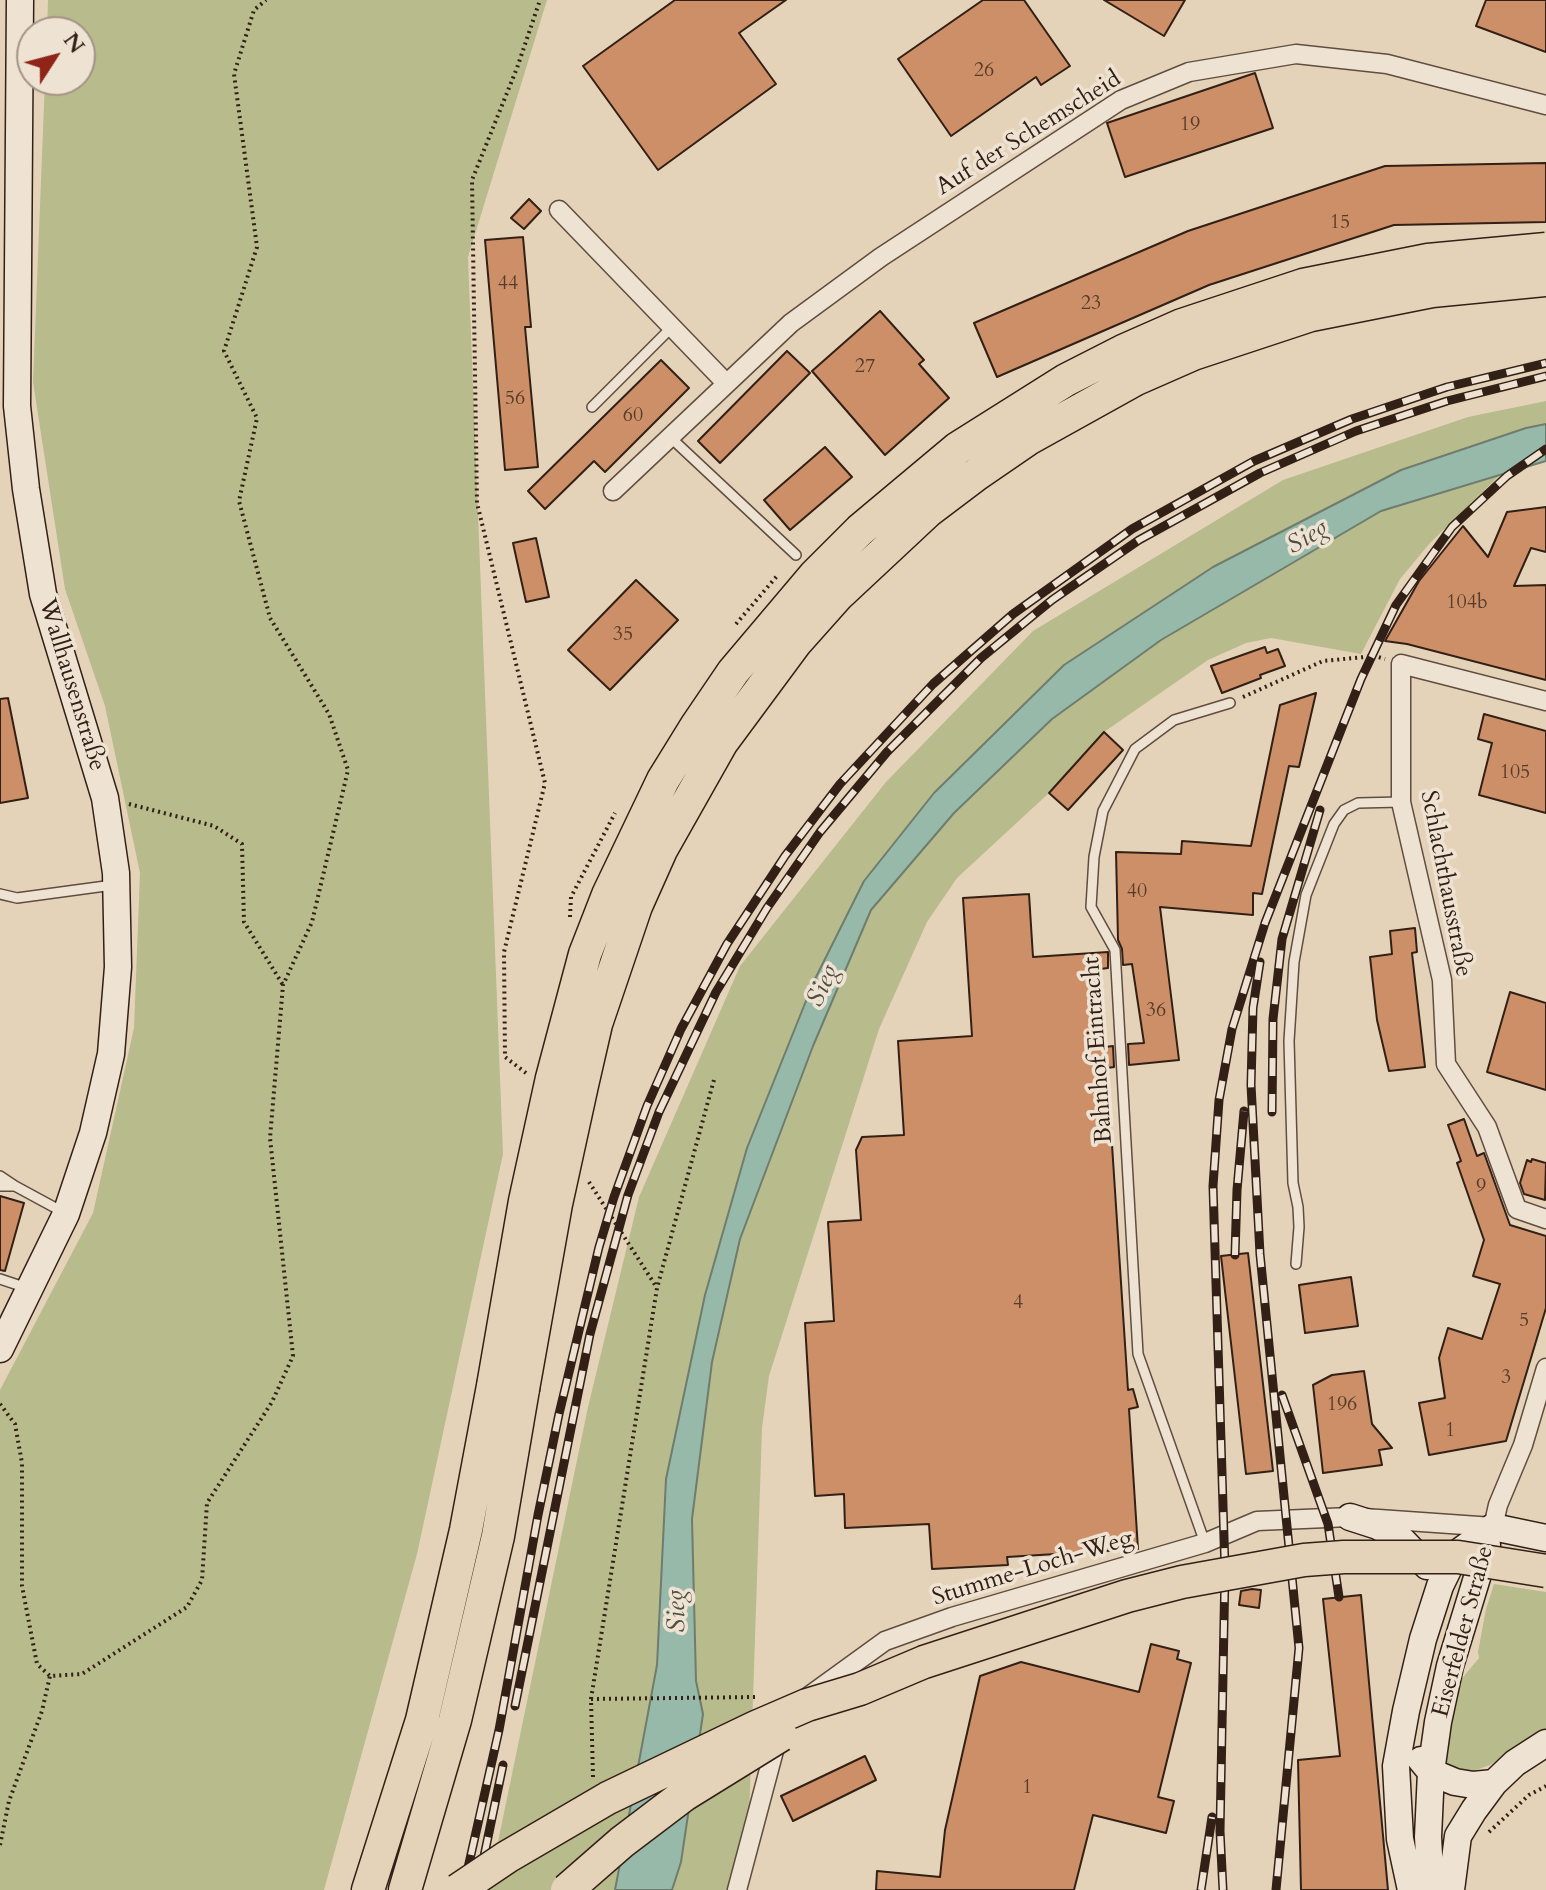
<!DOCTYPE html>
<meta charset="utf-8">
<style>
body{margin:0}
#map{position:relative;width:1546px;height:1890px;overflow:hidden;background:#e5d3b9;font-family:Cardo,serif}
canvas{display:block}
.north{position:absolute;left:16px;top:16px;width:80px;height:80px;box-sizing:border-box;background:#eee2d2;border:2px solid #a39487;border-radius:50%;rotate:54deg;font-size:22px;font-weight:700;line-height:32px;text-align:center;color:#322016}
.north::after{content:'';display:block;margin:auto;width:28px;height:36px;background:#8f2418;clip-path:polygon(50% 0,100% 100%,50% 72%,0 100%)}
</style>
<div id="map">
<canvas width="1546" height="1890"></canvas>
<div class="north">N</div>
</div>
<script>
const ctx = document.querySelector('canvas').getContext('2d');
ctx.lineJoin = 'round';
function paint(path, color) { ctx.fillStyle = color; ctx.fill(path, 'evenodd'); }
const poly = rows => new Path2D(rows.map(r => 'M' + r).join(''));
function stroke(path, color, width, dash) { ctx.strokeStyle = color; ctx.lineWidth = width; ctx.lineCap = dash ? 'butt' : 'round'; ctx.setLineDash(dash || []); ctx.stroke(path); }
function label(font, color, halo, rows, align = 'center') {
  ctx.font = font + ' Cardo,serif'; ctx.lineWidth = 7; ctx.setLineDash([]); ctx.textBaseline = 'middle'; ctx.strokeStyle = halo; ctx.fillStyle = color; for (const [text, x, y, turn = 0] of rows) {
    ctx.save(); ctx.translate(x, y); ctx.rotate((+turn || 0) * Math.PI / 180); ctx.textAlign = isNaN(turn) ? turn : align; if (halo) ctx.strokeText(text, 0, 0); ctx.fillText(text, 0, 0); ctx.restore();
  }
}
paint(poly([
 [48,0,547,0,468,257,503,1154,417,1554,324,1890,0,1890,0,1390,93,1213,134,1028,140,873,105,706,65,589,33,382,45,80,80,80,80,32,47,32],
 [1546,401,1546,424,1526,428,1213,567,1064,665,934,793,864,881,814,981,747,1148,705,1295,666,1479,657,1665,615,1890,488,1890,588,1407,639,1197,740,966,886,782,1033,631,1283,480,1468,417],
 [1500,475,1430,543,1400,579,1361,654,1271,638,1246,643,1208,660,1104,732,1049,793,957,878,927,922,879,1029,769,1376,762,1428,748,1849,737,1890,672,1890,681,1862,703,1714,696,1681,692,1519,712,1362,740,1239,813,1046,871,910,954,813,1052,719,1161,640,1381,511],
 [1494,1584,1546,1592,1546,1729,1490,1765,1470,1772,1442,1766,1457,1680,1460,1681,1479,1658,1478,1652,1486,1609]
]), '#b8bb8c');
const water = poly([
 [1546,424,1546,461,1381,511,1161,640,1052,719,954,813,871,910,813,1046,740,1239,712,1362,692,1519,696,1681,703,1714,681,1862,672,1890,615,1890,657,1665,666,1479,705,1295,747,1148,814,981,864,881,934,793,1064,665,1213,567,1401,470,1526,428,1546,424]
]);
paint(water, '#97b9a9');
stroke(water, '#6f7c6e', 2);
const building = poly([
 [675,0,786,0,739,33,776,84,658,170,583,66,675,0],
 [983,0,1024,0,1070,66,1041,85,1036,77,951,136,898,59,983,0],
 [1104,0,1185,0,1164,36,1104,0],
 [1486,0,1546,0,1546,52,1476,26,1486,0],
 [1255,73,1273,128,1125,177,1107,123,1255,73],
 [1546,163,1546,222,1394,225,1209,285,997,377,974,323,1188,231,1385,166,1546,163],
 [529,199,541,211,524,229,511,218,529,199],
 [523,237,531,327,525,327,538,467,505,470,485,240,523,237],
 [880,311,924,360,919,364,949,398,885,455,812,371,880,311],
 [787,351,810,373,720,463,698,441,787,351],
 [661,360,689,388,605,472,594,461,545,509,528,491,661,360],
 [825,447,852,477,790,530,764,500,825,447],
 [1546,507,1546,552,1531,548,1514,586,1546,585,1546,680,1407,644,1385,641,1419,581,1463,526,1488,557,1507,512,1546,507],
 [536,538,549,597,526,602,513,543,536,538],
 [636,580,678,620,610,690,568,650,636,580],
 [1265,647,1267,653,1278,649,1285,666,1260,675,1261,678,1222,693,1211,666,1265,647],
 [1316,693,1299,767,1289,766,1262,894,1253,893,1253,915,1160,907,1179,1060,1129,1065,1128,1044,1144,1043,1132,964,1123,965,1122,949,1118,940,1116,852,1181,854,1182,841,1251,846,1280,705,1316,693],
 [8,698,28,798,0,803,0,699,8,698],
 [1484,714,1546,731,1546,813,1479,795,1492,743,1478,739,1484,714],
 [1104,732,1123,750,1068,810,1049,793,1104,732],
 [1029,894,1033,957,1108,952,1108,968,1100,969,1105,1047,1113,1046,1114,1067,1107,1068,1128,1390,1133,1389,1138,1407,1129,1409,1138,1549,1007,1557,1008,1565,932,1569,929,1524,845,1528,844,1494,815,1496,805,1323,834,1321,828,1222,861,1220,856,1150,862,1137,904,1135,898,1041,972,1036,963,898,1029,894],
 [1415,928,1417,952,1412,953,1425,1067,1389,1071,1377,1020,1370,957,1392,954,1390,931,1415,928],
 [1510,992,1546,1003,1546,1090,1487,1072,1510,992],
 [1464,1119,1477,1156,1484,1153,1510,1225,1546,1236,1546,1308,1506,1441,1429,1455,1419,1403,1445,1398,1439,1358,1448,1328,1482,1339,1500,1284,1473,1276,1484,1240,1457,1163,1461,1161,1448,1125,1464,1119],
 [1532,1159,1546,1163,1545,1200,1524,1194,1520,1183,1527,1160,1531,1162,1532,1159],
 [0,1196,24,1203,5,1271,0,1270,0,1196],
 [1248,1253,1273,1471,1246,1474,1221,1256,1248,1253],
 [1351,1277,1358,1326,1305,1333,1299,1285,1351,1277],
 [1364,1371,1372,1424,1392,1448,1379,1450,1382,1465,1323,1473,1313,1385,1332,1375,1364,1371],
 [1252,1589,1261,1590,1259,1608,1239,1605,1241,1591,1252,1589],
 [1361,1595,1388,1890,1301,1890,1298,1760,1340,1756,1323,1599,1361,1595],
 [1151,1644,1179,1651,1177,1659,1191,1663,1158,1797,1174,1801,1166,1833,1093,1815,1074,1890,876,1890,877,1871,940,1877,945,1830,980,1676,1021,1662,1139,1692,1151,1644],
 [865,1756,876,1780,793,1821,781,1796,865,1756]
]);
paint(building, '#cc8f68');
stroke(building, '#322016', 2);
const lane = poly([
 [592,407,672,327],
 [670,437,796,555],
 [0,894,17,898,113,885],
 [0,1176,15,1186],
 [0,1186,15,1186,63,1212],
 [1296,1264,1299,1227,1298,1207,1293,1183,1289,1041,1294,962,1306,895,1334,824,1344,810,1358,803,1401,802],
 [0,1279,27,1288],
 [1205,1543,1138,1354,1115,950,1091,907,1094,857,1103,811,1135,749,1174,720,1230,703]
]);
const street = poly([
 [559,210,726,383],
 [613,491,791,323,881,257,1121,100,1189,72,1296,54,1387,64,1546,105],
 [1546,701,1401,664,1401,802,1442,980,1446,1064,1487,1127,1517,1209,1546,1219],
 [809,1696,885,1641,952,1617,1205,1543,1257,1521,1350,1517,1493,1527,1498,1505,1523,1445,1546,1368],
 [737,1890,775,1747,782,1737]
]);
const secondary = poly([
 [0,1349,66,1214,93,1133,111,1054,118,967,116,873,105,798,43,594,26,489,17,406,20,0],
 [1350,1517,1378,1526,1403,1541,1427,1566],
 [1493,1527,1546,1538],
 [1421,1760,1431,1772,1455,1782,1473,1785,1494,1783],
 [1411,1890,1400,1839,1396,1766,1406,1711,1423,1639,1440,1586,1455,1555,1493,1527],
 [1431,1890,1428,1837,1431,1772,1438,1722,1450,1666,1487,1545],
 [1451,1890,1458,1836,1474,1810,1494,1783,1515,1763,1546,1743]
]);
const highway = poly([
 [368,1890,422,1720,466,1530,493,1386],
 [405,1890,455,1720,498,1536,523,1389]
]);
stroke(lane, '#5f4d3f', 12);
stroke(street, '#5f4d3f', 21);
stroke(secondary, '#322016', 29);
stroke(highway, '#322016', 35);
stroke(poly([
 [736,624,777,576],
 [1243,697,1323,661,1375,656,1385,659],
 [129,804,214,826,242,844,244,922,283,985],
 [570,917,571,897,615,813],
 [526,1073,505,1057,504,952,545,783,477,503,472,180,517,68,540,0],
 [589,1182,657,1288],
 [0,1404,15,1424,22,1463,22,1586,37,1664,50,1676,82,1674,187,1607,202,1580,207,1503,272,1402,293,1356,270,1138,283,985,312,922,348,770,329,714,270,618,239,501,257,418,224,351,257,247,234,74,254,10,266,0],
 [591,1699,757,1697],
 [593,1777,591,1699,657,1288,715,1076],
 [1489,1832,1529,1795,1546,1786],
 [0,1845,9,1801,42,1711,50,1676]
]), '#322016', 4, [2, 4]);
stroke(lane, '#eee2d2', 9);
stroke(street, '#eee2d2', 18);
stroke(secondary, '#eee2d2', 26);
stroke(highway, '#e5d3b9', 32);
const rail = poly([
 [1260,962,1253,1008,1251,1085,1260,1254,1299,1648,1276,1890],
 [1272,1112,1273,1019,1282,939,1320,810],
 [1235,1255,1237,1190,1244,1111],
 [1282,1395,1328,1524,1339,1597],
 [515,1706,590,1334,628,1195,659,1112,716,992,767,908,820,832,887,752,981,658,1052,600,1139,540,1260,473,1356,431,1447,401,1546,376],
 [463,1890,499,1730,538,1515,559,1414,599,1247,614,1197,647,1106,681,1029,727,944,785,856,840,784,933,684,1013,614,1132,529,1254,461,1352,419,1447,387,1546,363],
 [477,1890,503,1765],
 [1201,1890,1212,1817],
 [1223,1890,1220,1831,1225,1570,1213,1186,1219,1100,1232,1029,1265,923,1361,679,1396,605,1452,527,1507,476,1546,449]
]);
stroke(rail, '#322016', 9);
stroke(rail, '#eee2d2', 6, [18]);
const highwayBridge = poly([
 [493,1386,525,1201,552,1078,585,954,608,895,663,780,697,725,733,672,815,575,860,530,958,448,1066,380,1123,351,1182,325,1303,285,1428,260,1546,249],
 [523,1389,556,1204,582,1085,596,1024,636,906,661,850,722,742,796,642,837,596,928,511,977,474,1028,439,1136,379,1193,354,1311,315,1432,291,1546,280],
 [458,1890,507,1857,608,1798,756,1727,807,1705,860,1689,924,1662,1127,1596,1182,1582,1304,1560,1344,1557,1458,1557,1546,1571],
 [567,1890,622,1842,684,1795,781,1735]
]);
stroke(highwayBridge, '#322016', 35, []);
stroke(highwayBridge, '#e5d3b9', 32);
label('20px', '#583c2a', null, [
 ["26",984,71],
 ["19",1190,125],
 ["15",1340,223],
 ["44",508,284],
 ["23",1091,304],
 ["27",865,367],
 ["56",515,399],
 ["60",633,416],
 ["104b",1467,603],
 ["35",623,635],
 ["105",1515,773],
 ["40",1137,892],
 ["36",1156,1011],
 ["9",1481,1187],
 ["4",1018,1303],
 ["5",1524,1321],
 ["3",1506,1378],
 ["196",1342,1405],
 ["1",1450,1431],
 ["1",1027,1788]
]);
label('24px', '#322016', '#eee2d2', [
 ["Auf der Schemscheid",1029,134,-32],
 ["Wallhausenstraße",71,685,73],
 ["Schlachthausstraße",1445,884,79],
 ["Bahnhof Eintracht",1099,1050,-94],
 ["Stumme-Loch-Weg",1033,1569,-17],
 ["Eiserfelder Straße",1464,1632,-75]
]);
label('italic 26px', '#504e42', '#eee2d2', [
 ["Sieg",1308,538,-31],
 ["Sieg",824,986,-66],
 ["Sieg",678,1611,-92]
]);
</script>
